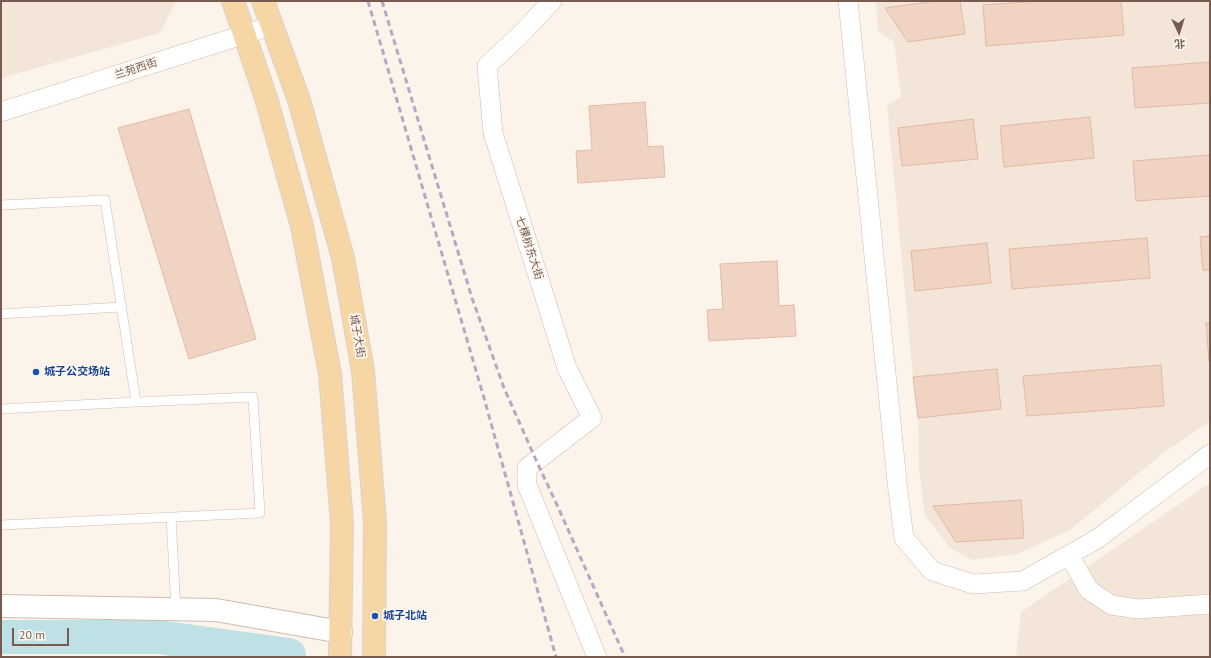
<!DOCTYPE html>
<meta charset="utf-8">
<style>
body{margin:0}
#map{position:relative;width:1211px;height:658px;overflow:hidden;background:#fcf4ea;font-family:"PT Sans","Noto Sans SC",sans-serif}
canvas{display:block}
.frame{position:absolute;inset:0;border:2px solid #765b4e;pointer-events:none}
.north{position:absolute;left:1159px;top:12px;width:40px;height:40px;-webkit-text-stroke:3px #fef8f0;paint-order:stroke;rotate:176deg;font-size:11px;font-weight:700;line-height:16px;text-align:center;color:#765b4e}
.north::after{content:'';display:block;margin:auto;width:14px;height:18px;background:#765b4e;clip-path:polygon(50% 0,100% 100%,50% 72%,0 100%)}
.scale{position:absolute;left:12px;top:628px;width:57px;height:18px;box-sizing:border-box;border:2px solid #765b4e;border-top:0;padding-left:5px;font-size:12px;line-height:14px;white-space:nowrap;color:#765b4e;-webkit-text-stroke:3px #fef8f0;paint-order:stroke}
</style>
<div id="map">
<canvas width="1211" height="658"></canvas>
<div class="frame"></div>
<div class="north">北</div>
<div class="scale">20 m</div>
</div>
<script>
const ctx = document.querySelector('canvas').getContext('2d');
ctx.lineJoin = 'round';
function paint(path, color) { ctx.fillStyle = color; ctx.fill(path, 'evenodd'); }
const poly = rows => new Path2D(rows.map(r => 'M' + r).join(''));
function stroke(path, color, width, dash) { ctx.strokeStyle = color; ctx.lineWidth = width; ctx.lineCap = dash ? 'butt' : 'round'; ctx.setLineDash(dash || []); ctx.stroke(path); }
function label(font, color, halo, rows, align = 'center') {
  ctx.font = font + ' "PT Sans","Noto Sans SC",sans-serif'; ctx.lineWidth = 3.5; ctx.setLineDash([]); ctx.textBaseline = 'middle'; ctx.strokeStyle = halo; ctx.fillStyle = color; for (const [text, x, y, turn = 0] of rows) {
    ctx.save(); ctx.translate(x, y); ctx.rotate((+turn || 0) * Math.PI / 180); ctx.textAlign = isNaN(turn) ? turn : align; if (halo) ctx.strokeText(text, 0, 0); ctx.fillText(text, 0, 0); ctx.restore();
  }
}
paint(poly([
 [1,1,176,1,160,33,1,78],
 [876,1,1210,1,1210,421,1162,454,1070,530,1017,554,972,560,950,548,925,515,919,470,918,410,913,377,887,105,901,97,894,42,878,31],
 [1210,483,1210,657,1016,657,1021,612]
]), '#f3e6d8');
stroke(poly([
 [1,637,158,637,289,655]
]), '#bee1e5', 34);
const building = poly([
 [935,1,960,1,965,34,908,42,885,8,935,1],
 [1038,1,1121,1,1124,35,986,46,983,5,1038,1],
 [1210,62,1210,103,1135,108,1132,68,1210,62],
 [645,102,648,147,663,146,665,177,578,183,576,151,592,150,589,106,645,102],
 [189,109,256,339,189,359,118,128,189,109],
 [1090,117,1094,158,1004,167,1000,126,1090,117],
 [973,119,978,159,902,166,898,128,973,119],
 [1210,155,1210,196,1136,201,1133,161,1210,155],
 [1210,236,1210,270,1203,270,1200,237,1210,236],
 [1147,238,1150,278,1012,289,1009,249,1147,238],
 [987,243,991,283,915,291,911,251,987,243],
 [777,261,779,306,794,305,796,336,709,341,707,310,723,309,720,264,777,261],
 [1206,323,1210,323,1210,361,1209,361,1206,323],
 [1161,365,1164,406,1027,416,1023,376,1161,365],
 [997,369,1001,409,918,418,913,377,997,369],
 [1021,500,1024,538,956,542,933,506,1021,500]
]);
paint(building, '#f0d3c2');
stroke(building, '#e2baa3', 1);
const service = poly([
 [1,205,105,200,136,402,253,397,260,513,1,525],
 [1,314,121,307],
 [1,409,136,402],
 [171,517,176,610]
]);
const minor = poly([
 [552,1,520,35,487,66,493,133,567,368,592,418,527,468,527,485,597,657],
 [848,1,898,491,904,538,932,571,973,584,1023,581,1097,539,1210,454],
 [1,112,271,26],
 [1069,555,1089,590,1111,605,1138,609,1210,604]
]);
const tertiary = poly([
 [1,606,216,610,341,632]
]);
const primary = poly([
 [233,1,266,98,302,226,330,374,342,523,340,657],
 [263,1,299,100,343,258,363,371,375,522,374,657]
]);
stroke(service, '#cebcb0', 10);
stroke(minor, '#cebcb0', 20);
stroke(tertiary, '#cebcb0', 24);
stroke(primary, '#d9d1cd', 24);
stroke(service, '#fff', 9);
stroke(minor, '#fff', 19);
stroke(tertiary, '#fff', 22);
stroke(primary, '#f7d6a6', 22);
stroke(poly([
 [368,1,484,398,556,657],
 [382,1,472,298,504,388,536,460,557,505,625,657]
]), '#b7a7c6', 3, [6, 4]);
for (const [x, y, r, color] of [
 [36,372,4,"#1a4fb4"],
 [375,616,4,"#1a4fb4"]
]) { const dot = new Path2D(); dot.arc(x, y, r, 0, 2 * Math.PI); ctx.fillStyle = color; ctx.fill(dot); stroke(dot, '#fef8f0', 1.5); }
label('11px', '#765b4e', '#fef8f0', [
 ["兰苑西街",136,69,-18],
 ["七棵树东大街",529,248,72],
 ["城子大街",357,336,80]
]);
label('bold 11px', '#164399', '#fef8f0', [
 ["城子公交场站",44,372],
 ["城子北站",383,616]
], 'left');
</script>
